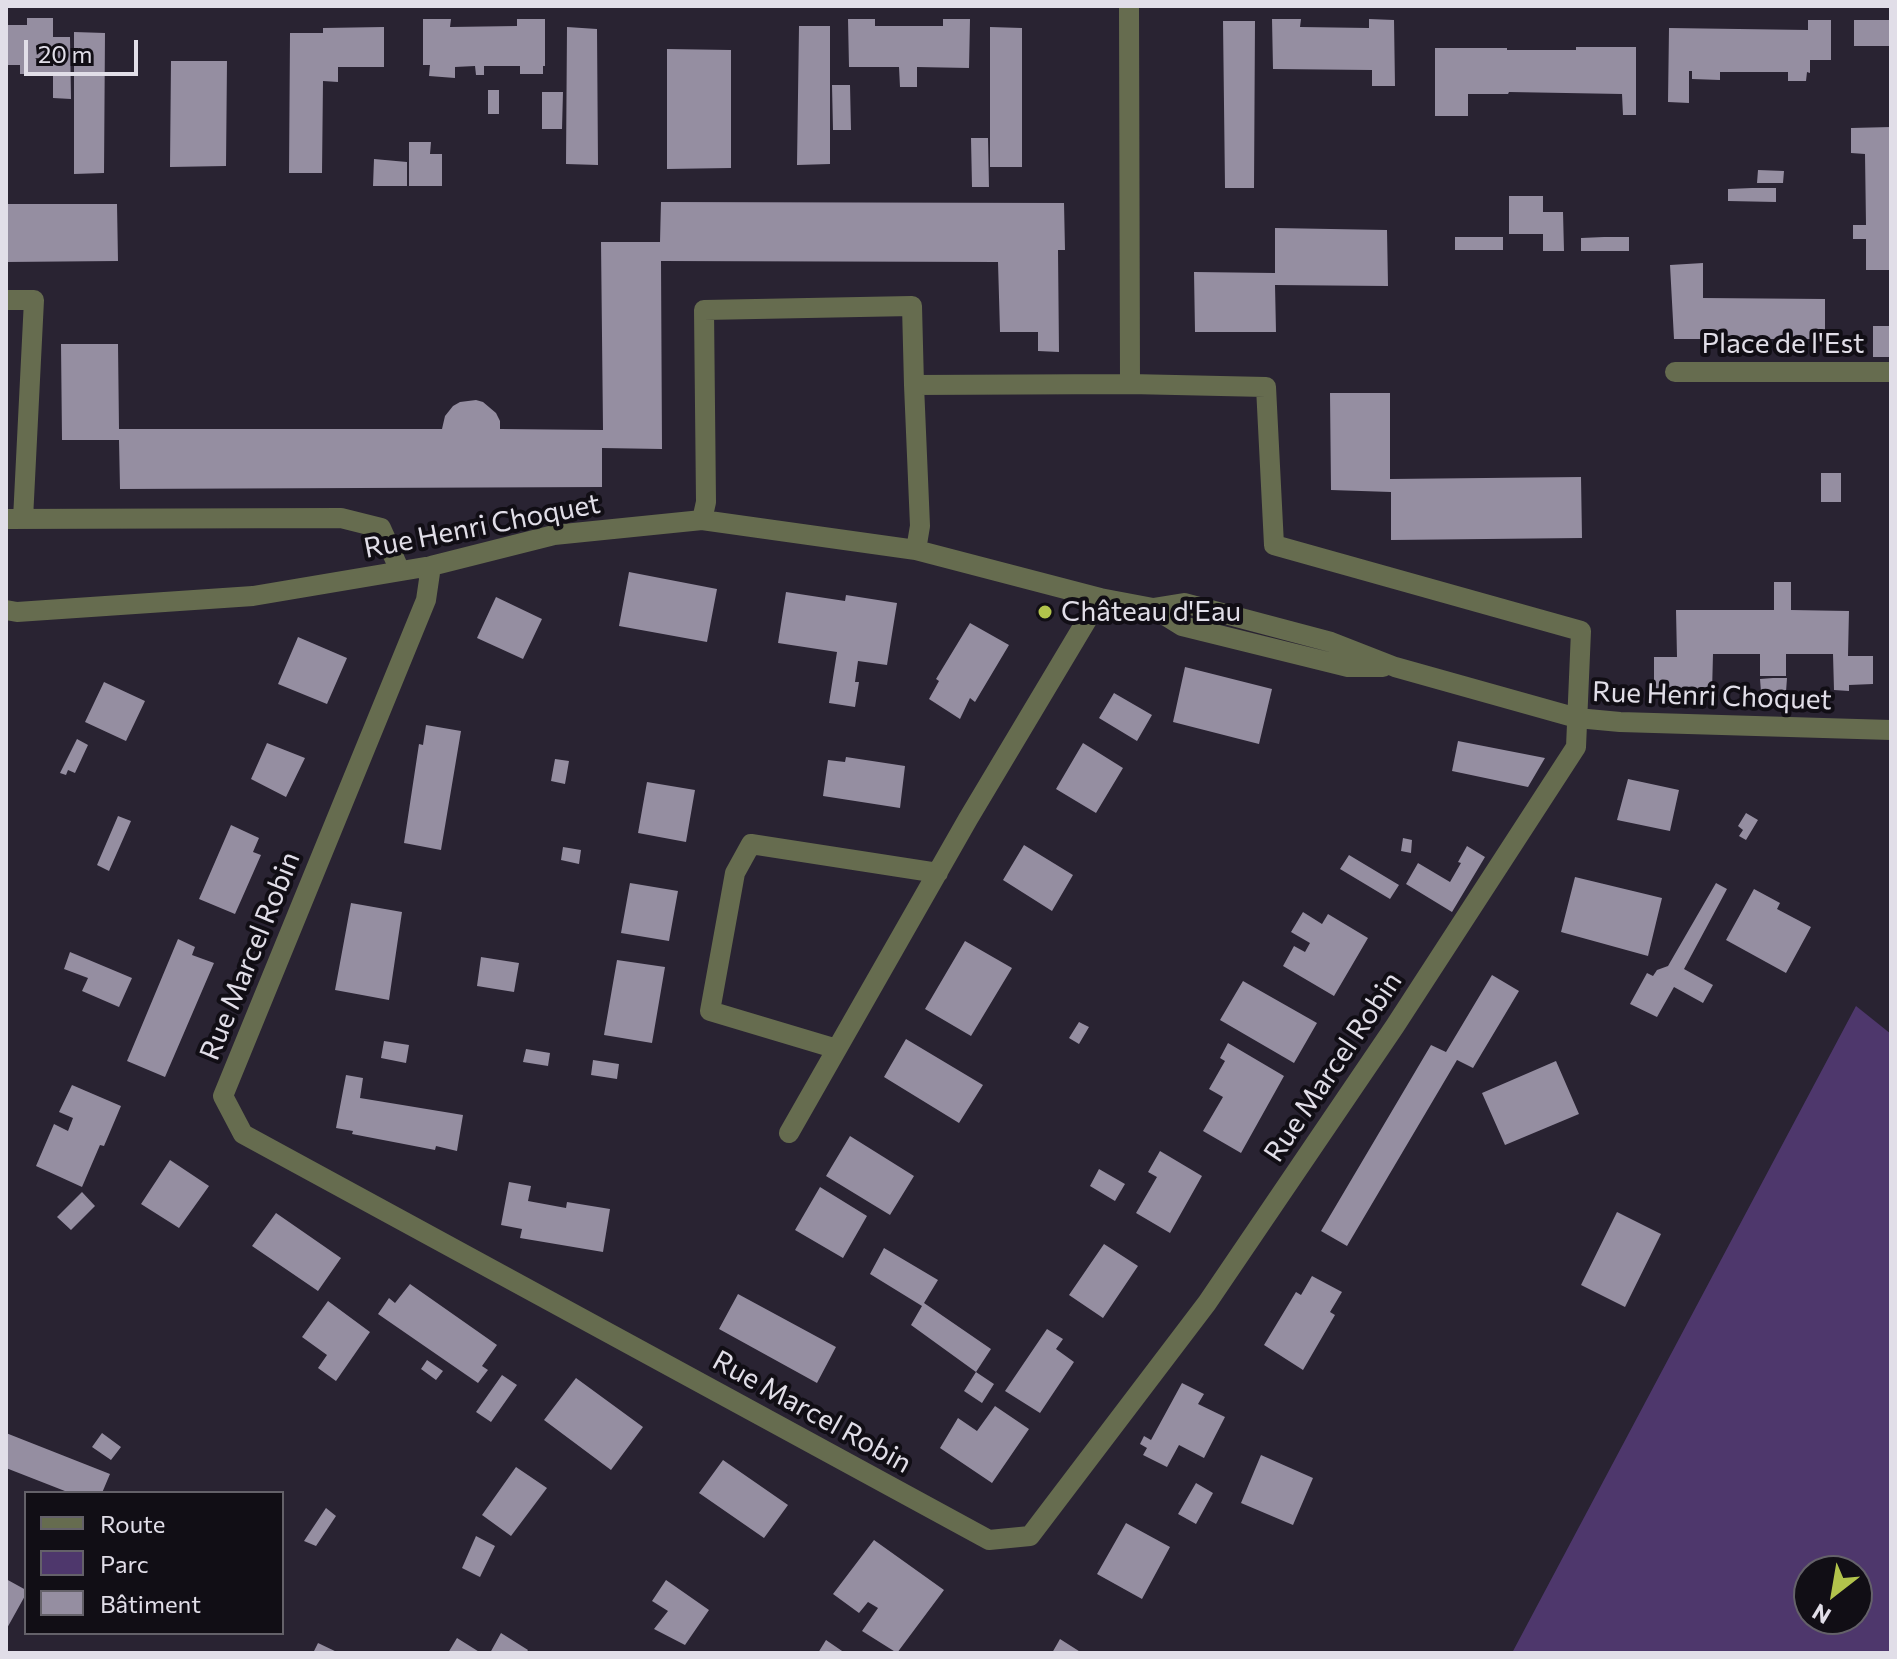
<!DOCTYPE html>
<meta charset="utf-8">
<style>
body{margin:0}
#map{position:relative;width:1897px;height:1659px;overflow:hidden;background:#292332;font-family:Commissioner,sans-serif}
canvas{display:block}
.frame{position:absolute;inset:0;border:8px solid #e1dee8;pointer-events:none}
.legend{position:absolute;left:24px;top:1491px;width:260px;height:144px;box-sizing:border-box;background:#110e15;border:2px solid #646169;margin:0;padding:10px 14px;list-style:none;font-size:24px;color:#e1dee8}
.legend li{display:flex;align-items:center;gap:16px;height:40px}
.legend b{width:40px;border:2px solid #646169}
.north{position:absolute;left:1793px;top:1555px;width:80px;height:80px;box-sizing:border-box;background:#110e15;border:2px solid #646169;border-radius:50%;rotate:211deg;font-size:22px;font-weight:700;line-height:32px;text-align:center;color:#e1dee8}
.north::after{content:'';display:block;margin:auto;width:28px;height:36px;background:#b2c34c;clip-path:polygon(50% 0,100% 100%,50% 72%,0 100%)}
.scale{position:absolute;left:24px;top:40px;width:114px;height:36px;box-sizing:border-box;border:4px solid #e1dee8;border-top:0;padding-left:10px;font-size:24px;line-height:28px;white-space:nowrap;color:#e1dee8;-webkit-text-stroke:6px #110e15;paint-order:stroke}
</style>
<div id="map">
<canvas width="1897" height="1659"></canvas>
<div class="frame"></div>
<ul class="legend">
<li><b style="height:10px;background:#666c4f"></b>Route</li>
<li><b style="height:22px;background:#4e376c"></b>Parc</li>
<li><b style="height:22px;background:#958ea1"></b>Bâtiment</li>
</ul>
<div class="north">N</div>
<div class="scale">20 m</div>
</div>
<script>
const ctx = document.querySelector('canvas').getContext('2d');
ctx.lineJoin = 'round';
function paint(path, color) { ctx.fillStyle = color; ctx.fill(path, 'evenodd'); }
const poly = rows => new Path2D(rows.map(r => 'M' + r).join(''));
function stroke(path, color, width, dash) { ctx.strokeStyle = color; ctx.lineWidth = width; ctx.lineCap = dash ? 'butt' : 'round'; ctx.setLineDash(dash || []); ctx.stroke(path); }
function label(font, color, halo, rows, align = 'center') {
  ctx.font = font + ' Commissioner,sans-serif'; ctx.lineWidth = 8; ctx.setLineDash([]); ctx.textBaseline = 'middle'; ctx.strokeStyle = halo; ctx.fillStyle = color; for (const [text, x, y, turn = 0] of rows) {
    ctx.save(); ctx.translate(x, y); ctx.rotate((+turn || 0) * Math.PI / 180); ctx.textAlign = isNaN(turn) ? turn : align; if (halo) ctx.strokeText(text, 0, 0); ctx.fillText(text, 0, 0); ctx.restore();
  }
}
paint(poly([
 [1856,1006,1891,1034,1891,1653,1512,1653],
 [1809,1571,1857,1571,1857,1619,1809,1619]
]), '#4e376c');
paint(poly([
 [27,18,53,18,53,37,70,37,71,99,53,98,53,74,20,74,20,65,6,65,6,25,27,25],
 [423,19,451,19,450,27,517,26,517,19,545,19,545,66,543,66,543,74,520,74,520,66,484,66,484,75,476,75,475,66,455,67,455,78,429,76,430,65,423,65],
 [848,19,875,19,875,26,943,26,943,19,970,19,969,68,917,67,917,87,900,87,899,67,849,67],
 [1272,19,1301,19,1300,27,1369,28,1369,19,1394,20,1395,86,1372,86,1372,70,1273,69],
 [1808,20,1831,20,1831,60,1810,60,1810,73,1807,72,1806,81,1788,81,1788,72,1720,72,1720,80,1692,79,1692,71,1689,71,1689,103,1668,102,1669,28,1808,30],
 [1854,20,1891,20,1891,46,1854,46],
 [1223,21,1255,21,1254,188,1225,188],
 [799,26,830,26,830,164,797,165],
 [384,27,384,67,338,67,338,82,323,81,322,173,289,173,290,33,323,33,323,28],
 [567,27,597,29,598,165,566,164],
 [990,27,1022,28,1022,167,990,167],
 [74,32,105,33,104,173,74,174],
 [1576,47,1636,47,1636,115,1623,115,1622,94,1509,92,1508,94,1468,94,1468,116,1435,116,1435,48,1507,48,1507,50,1576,50],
 [667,49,731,50,731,168,667,169],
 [171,61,227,61,226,166,170,167],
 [832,85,850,85,851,130,833,130],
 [488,90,499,90,499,114,488,114],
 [542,92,563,92,562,129,542,129],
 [1891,127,1891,270,1866,270,1866,239,1853,239,1853,225,1866,225,1865,154,1851,153,1851,128],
 [971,138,988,138,989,187,972,187],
 [409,142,431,142,430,154,442,154,442,186,409,186],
 [374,159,407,162,407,186,373,186],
 [1758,170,1784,171,1783,183,1757,183],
 [1752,188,1776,188,1776,202,1728,201,1728,189],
 [1509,196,1543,196,1543,212,1563,212,1564,251,1543,251,1543,234,1509,234],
 [661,202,1064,203,1065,250,1058,250,1059,352,1038,351,1038,332,1000,332,998,262,661,261,662,449,602,448,602,487,120,489,119,440,62,440,61,344,118,344,119,429,442,429,445,416,453,406,460,402,476,400,483,402,496,413,500,421,500,429,603,430,601,242,660,242],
 [6,204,117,204,118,261,6,262],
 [1275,228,1387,230,1388,286,1275,285,1276,332,1195,332,1194,272,1275,273],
 [1455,237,1503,237,1503,250,1455,250],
 [1604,237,1629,237,1629,251,1581,251,1581,238],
 [1703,263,1703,298,1825,299,1825,339,1674,339,1670,265],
 [1873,326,1891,326,1891,357,1873,357],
 [1330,393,1390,393,1390,479,1581,477,1582,538,1391,540,1391,492,1331,490],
 [1821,473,1841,473,1841,502,1821,502],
 [629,572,717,589,707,642,619,626],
 [1774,582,1791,582,1791,610,1849,611,1848,656,1873,656,1873,684,1849,685,1849,691,1834,690,1833,654,1786,654,1786,676,1760,676,1760,654,1713,654,1712,692,1654,693,1654,657,1677,657,1676,610,1774,610],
 [786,592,845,601,846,595,897,603,887,665,858,661,855,682,859,682,855,707,829,703,837,652,778,643],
 [496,597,542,619,523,659,477,638],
 [970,623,1009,645,975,702,970,698,960,719,929,699,939,681,936,679],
 [298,637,347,658,327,704,278,684],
 [1185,667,1272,689,1259,744,1173,722],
 [1773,678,1787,678,1786,692,1761,692,1760,679],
 [104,682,145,701,126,741,85,722],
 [1114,693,1152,715,1137,741,1099,718],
 [426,725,461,731,441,850,404,843,419,744,423,745],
 [77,739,88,745,75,773,68,770,66,775,60,773],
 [1458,741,1545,758,1528,787,1452,771],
 [267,743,305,758,286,797,251,779],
 [1083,743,1123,768,1096,813,1056,789],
 [846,757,905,766,900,808,823,796,828,760,845,762],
 [555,759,569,761,565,784,551,781],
 [1628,779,1679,790,1670,831,1617,820],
 [647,782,695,790,686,842,638,833],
 [1746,813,1758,820,1746,840,1739,836,1743,830,1738,826],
 [118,816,131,821,109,871,97,865],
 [231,825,259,838,253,852,261,855,235,914,199,899],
 [1403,838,1412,840,1411,853,1401,851],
 [1024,845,1073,875,1052,911,1003,880],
 [1467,846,1485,857,1452,912,1406,884,1418,863,1450,882,1461,863,1458,862],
 [563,847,581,850,579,864,561,860],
 [1349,855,1399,885,1390,899,1340,869],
 [1575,877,1662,898,1648,956,1561,932],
 [630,883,678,891,669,941,621,933],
 [1716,883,1727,889,1684,969,1713,985,1703,1003,1674,987,1657,1017,1630,1004,1647,973,1653,976,1657,970,1668,966],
 [1754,889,1780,903,1777,909,1811,927,1786,973,1726,940],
 [351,903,402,912,389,1000,335,990],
 [1303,912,1322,924,1328,914,1368,938,1334,996,1283,966,1294,946,1305,952,1310,943,1291,932],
 [178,939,195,947,192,955,214,963,165,1077,127,1061],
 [965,941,1012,968,971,1036,925,1009],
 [70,952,132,978,119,1007,82,991,88,978,64,969],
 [481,957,519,963,514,992,477,986],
 [617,960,665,967,652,1043,604,1035],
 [1492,975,1519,991,1473,1068,1457,1060,1347,1246,1321,1231,1431,1045,1446,1052],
 [1243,981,1317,1023,1294,1063,1220,1020],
 [1079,1022,1089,1027,1079,1044,1069,1038],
 [906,1039,983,1085,959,1123,884,1077],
 [384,1041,409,1045,406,1063,381,1058],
 [1228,1043,1284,1076,1241,1153,1203,1131,1223,1097,1209,1089,1225,1061,1220,1058],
 [526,1049,550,1053,548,1066,523,1062],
 [593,1060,619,1064,617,1079,591,1075],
 [1556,1061,1579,1114,1505,1145,1482,1093],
 [346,1075,363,1078,360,1098,463,1115,457,1151,436,1146,435,1150,352,1134,353,1131,336,1128],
 [72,1085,121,1106,104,1146,100,1145,82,1187,36,1166,54,1124,68,1131,73,1118,59,1112],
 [850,1136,914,1176,890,1215,826,1176],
 [1160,1151,1202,1176,1170,1233,1136,1213,1157,1177,1148,1172],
 [170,1160,209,1186,179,1228,141,1204],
 [1099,1169,1125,1184,1115,1201,1090,1186],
 [509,1182,531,1186,528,1201,566,1208,567,1202,610,1209,603,1252,520,1238,522,1229,501,1225],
 [820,1187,867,1216,843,1258,795,1230],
 [82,1192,95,1206,71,1230,57,1217],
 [1617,1212,1661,1234,1625,1307,1581,1285],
 [276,1213,341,1258,318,1291,252,1246],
 [1104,1244,1138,1266,1103,1318,1069,1295],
 [884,1248,938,1280,924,1303,991,1349,976,1372,911,1325,922,1306,870,1274],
 [1312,1276,1342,1292,1330,1312,1335,1315,1303,1370,1264,1345,1296,1292,1301,1295],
 [410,1284,497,1345,482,1366,488,1370,478,1383,378,1314,389,1298,395,1303],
 [738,1294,836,1347,817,1383,719,1329],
 [328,1301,370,1332,336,1381,318,1368,327,1355,302,1337],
 [1047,1329,1063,1339,1056,1349,1074,1362,1040,1413,1005,1391],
 [427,1360,443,1371,436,1380,421,1369],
 [976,1372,994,1384,982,1403,964,1391],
 [502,1375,517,1385,491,1422,476,1412],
 [576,1378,643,1427,611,1470,544,1420],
 [1182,1383,1204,1394,1198,1404,1225,1417,1204,1458,1179,1445,1167,1467,1143,1455,1147,1448,1140,1444,1144,1436,1151,1440],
 [995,1406,1029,1429,992,1483,940,1448,958,1418,977,1431],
 [6,1433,110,1474,102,1493,70,1493,6,1468],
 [102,1433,121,1447,111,1460,92,1447],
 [1261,1455,1313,1478,1293,1525,1241,1503],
 [723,1460,788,1505,764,1538,699,1493],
 [516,1467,547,1488,511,1536,482,1515],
 [1196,1483,1213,1493,1196,1524,1178,1514],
 [326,1508,336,1516,316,1546,304,1541],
 [1126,1523,1170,1547,1142,1599,1097,1574],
 [476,1536,495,1546,480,1577,462,1568],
 [874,1540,944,1590,897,1653,862,1631,878,1608,868,1602,859,1613,833,1594],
 [6,1579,26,1590,26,1594,6,1630],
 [666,1580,709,1610,685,1645,654,1629,668,1611,652,1601],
 [501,1633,528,1650,526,1653,490,1653],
 [457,1638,481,1653,448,1653],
 [1060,1639,1082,1653,1052,1653],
 [826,1640,845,1653,818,1653],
 [318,1643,339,1653,313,1653]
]), '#958ea1');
stroke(poly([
 [1129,6,1130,384],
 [6,300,34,300,23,519],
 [1675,372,1891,372],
 [914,385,920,526,916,550],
 [6,519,341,518,381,528,400,571],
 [431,566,426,600,223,1096,243,1134,989,1540,1030,1536,1207,1303,1395,1026,1576,747,1581,631,1274,545,1266,387,1130,384,914,385,912,306,704,310,706,502,702,520],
 [1153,608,1182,626,1348,667,1383,667],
 [6,610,17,612,253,596,431,566,554,535,702,520,916,550,1100,598,1153,608,1184,603,1331,642,1395,667,1577,718,1620,722,1891,730],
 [837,1049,710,1011,735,873,751,844,938,873],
 [789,1133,968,819,1100,598]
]), '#666c4f', 20);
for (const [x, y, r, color] of [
 [1045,612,8,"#b2c34c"]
]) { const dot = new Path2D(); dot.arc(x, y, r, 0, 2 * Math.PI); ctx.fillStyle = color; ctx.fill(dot); stroke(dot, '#110e15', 3); }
label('28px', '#e1dee8', '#110e15', [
 ["Place de l'Est",1783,344],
 ["Rue Henri Choquet",482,526,-11],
 ["Rue Henri Choquet",1712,696,2],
 ["Rue Marcel Robin",250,956,-68],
 ["Rue Marcel Robin",1333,1067,-56],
 ["Rue Marcel Robin",812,1412,29]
]);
label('28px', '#e1dee8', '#110e15', [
 ["Château d'Eau",1061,612]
], 'left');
</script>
